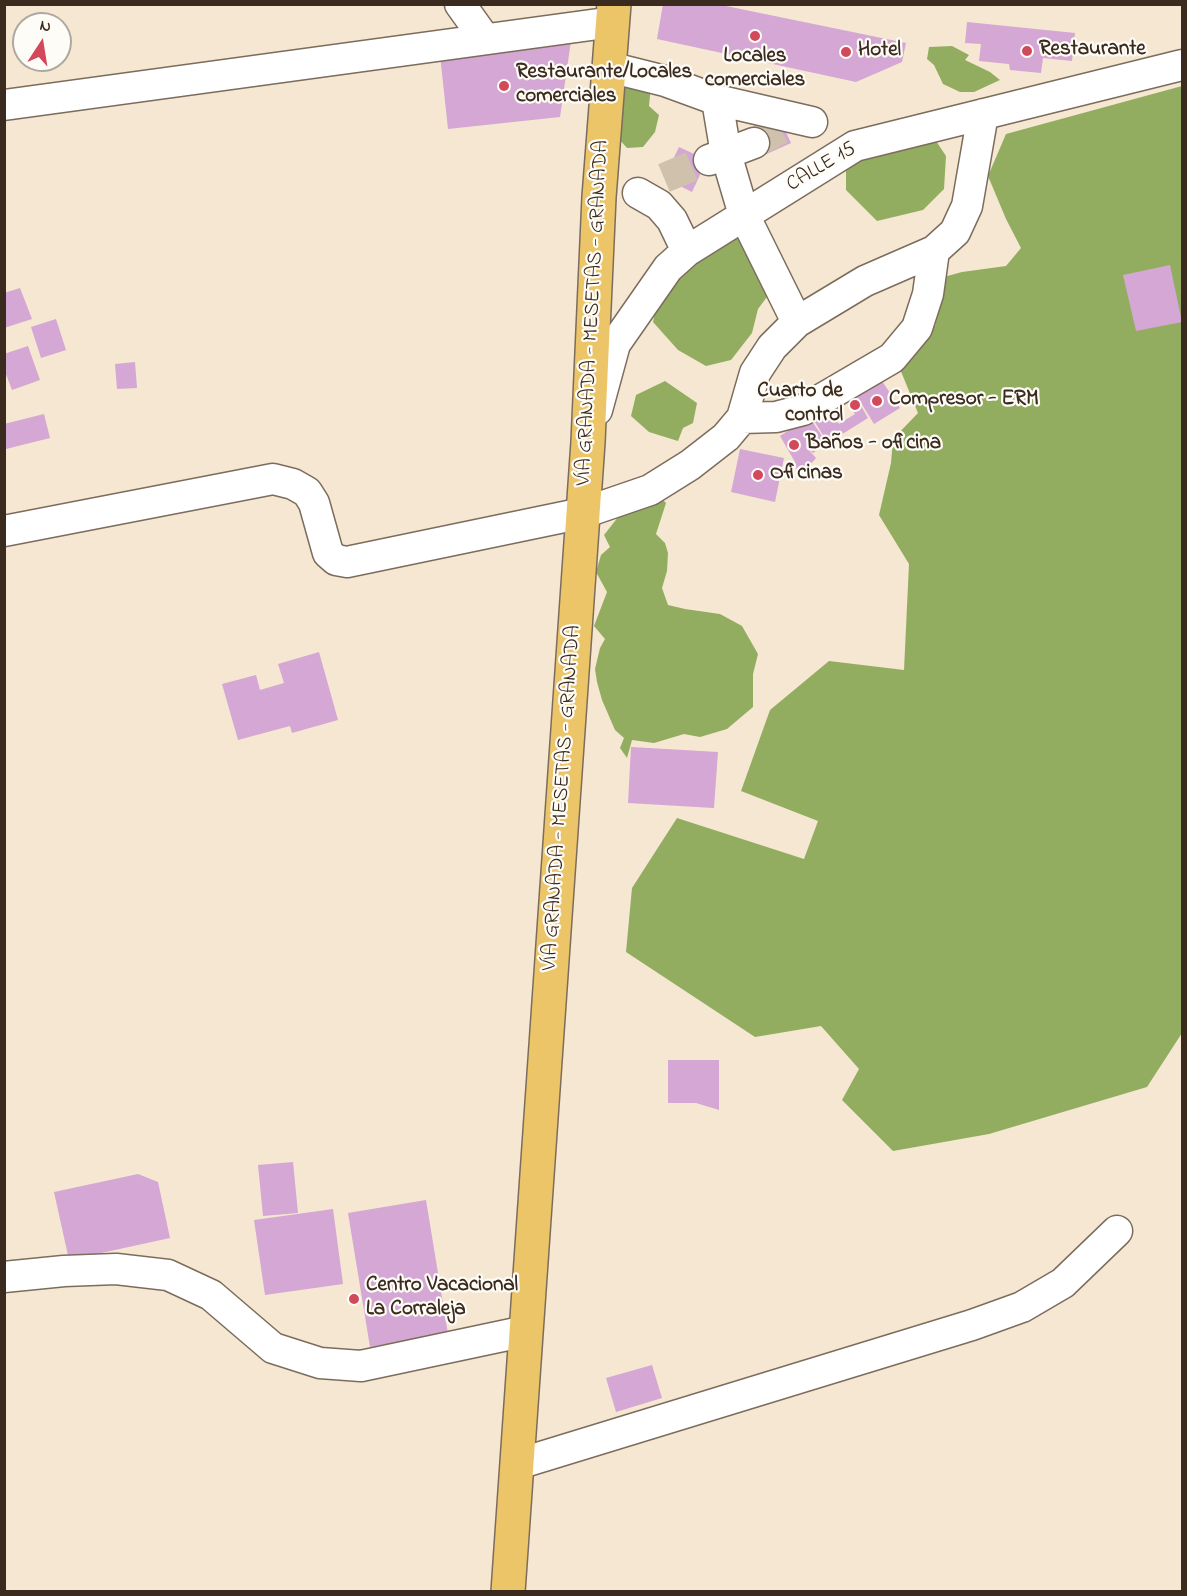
<!DOCTYPE html>
<meta charset="utf-8">
<style>
body{margin:0}
#map{position:relative;width:1187px;height:1596px;overflow:hidden;background:#f5e7d1;font-family:"Indie Flower",sans-serif}
canvas{display:block}
.frame{position:absolute;inset:0;border:6px solid #3b2a1e;pointer-events:none}
.north{position:absolute;left:12px;top:12px;width:60px;height:60px;box-sizing:border-box;background:#fdfcf7;border:2px solid #afa8a0;border-radius:50%;rotate:12deg;font-size:16px;font-weight:700;line-height:24px;text-align:center;color:#3b2a1e}
.north::after{content:'';display:block;margin:auto;width:21px;height:27px;background:#d1495b;clip-path:polygon(50% 0,100% 100%,50% 72%,0 100%)}
</style>
<div id="map">
<canvas width="1187" height="1596"></canvas>
<div class="frame"></div>
<div class="north">N</div>
</div>
<script>
const ctx = document.querySelector('canvas').getContext('2d');
ctx.lineJoin = 'round';
function paint(path, color) { ctx.fillStyle = color; ctx.fill(path, 'evenodd'); }
const poly = rows => new Path2D(rows.map(r => 'M' + r).join(''));
function stroke(path, color, width, dash) { ctx.strokeStyle = color; ctx.lineWidth = width; ctx.lineCap = dash ? 'butt' : 'round'; ctx.setLineDash(dash || []); ctx.stroke(path); }
function label(font, color, halo, rows, align = 'center') {
  ctx.font = font + ' "Indie Flower",sans-serif'; ctx.lineWidth = 4.5; ctx.setLineDash([]); ctx.textBaseline = 'middle'; ctx.strokeStyle = halo; ctx.fillStyle = color; for (const [text, x, y, turn = 0] of rows) {
    ctx.save(); ctx.translate(x, y); ctx.rotate((+turn || 0) * Math.PI / 180); ctx.textAlign = isNaN(turn) ? turn : align; if (halo) ctx.strokeText(text, 0, 0); ctx.fillText(text, 0, 0); ctx.restore();
  }
}
paint(poly([
 [952,46,969,55,965,60,990,72,1000,80,974,92,960,92,943,84,934,65,927,59,929,47],
 [629,79,651,85,649,106,659,115,655,132,643,147,627,148,619,139,617,88],
 [1182,86,1182,1033,1147,1087,989,1134,893,1151,842,1100,859,1069,821,1026,755,1037,626,952,632,888,677,818,804,859,818,821,741,791,770,710,829,661,904,670,909,564,879,515,891,463,893,439,918,413,900,369,915,334,935,326,940,307,929,281,962,272,1006,266,1021,248,1006,219,988,176,1006,134],
 [899,119,926,126,946,156,944,189,923,210,877,221,846,190,846,158,869,133],
 [735,225,775,286,758,309,752,333,731,360,706,366,678,350,653,322,661,281],
 [665,381,697,403,693,423,683,428,678,441,649,432,631,416,636,395],
 [662,499,666,503,656,534,665,543,668,553,667,571,662,588,668,605,685,609,720,614,742,626,758,654,753,674,753,707,727,729,700,737,684,734,654,743,632,740,627,758,620,748,624,738,615,730,602,700,597,682,595,669,600,648,605,639,594,626,607,592,596,572,601,555,610,547,604,535,626,507]
]), '#92ad60');
paint(poly([
 [663,4,726,6,906,43,902,62,856,82,657,39],
 [967,22,1075,33,1072,61,1043,58,1041,73,1010,70,1009,64,979,61,981,44,965,43],
 [572,34,560,117,448,129,440,55],
 [778,115,791,143,760,157,748,129],
 [679,147,707,160,692,192,664,178],
 [1170,265,1182,322,1136,331,1123,275],
 [20,288,32,319,4,328,4,293],
 [56,319,66,350,41,358,31,327],
 [28,346,40,380,12,390,4,369,4,354],
 [135,362,137,388,117,389,115,364],
 [880,378,900,408,874,424,855,393],
 [852,390,868,418,828,443,811,416,827,406,839,424,855,414,844,395],
 [44,414,50,438,6,449,4,424],
 [809,417,827,443,813,453,806,447,816,458,804,472,797,471,795,462,780,436],
 [740,449,784,458,775,502,731,492],
 [319,652,338,720,292,733,290,726,238,740,222,684,256,675,260,690,284,683,278,664],
 [631,747,718,752,714,808,628,803],
 [668,1060,719,1060,719,1110,696,1103,668,1103],
 [293,1162,298,1213,263,1216,258,1165],
 [138,1174,158,1182,170,1238,69,1260,54,1192],
 [426,1200,448,1334,370,1347,348,1213],
 [333,1209,343,1284,265,1295,254,1220],
 [652,1365,662,1398,616,1412,606,1378]
]), '#d4a7d4');
stroke(poly([
 [754,143,783,128],
 [664,178,707,160]
]), '#d0c1ad', 30, [30, 15]);
const minor = poly([
 [460,4,485,39],
 [609,67,665,81,717,100,812,122],
 [717,100,726,154,744,215,797,322],
 [4,105,613,22],
 [709,160,754,143],
 [638,193,659,205,672,220,687,251],
 [597,410,615,344,668,268,687,251,855,146,1182,65],
 [742,418,776,417,803,410,892,358,917,328,928,294,934,251],
 [4,531,273,479,293,484,307,492,314,503,328,553,336,560,347,562,583,513,650,490,690,465,726,437,742,418,755,373,772,347,797,322,865,281,934,251,955,232,967,206,983,114],
 [4,1277,64,1271,116,1269,168,1275,211,1295,273,1348,320,1363,361,1366,526,1331],
 [518,1464,972,1325,1022,1307,1063,1283,1117,1231]
]);
const major = poly([
 [508,1592,588,442,599,197,614,4]
]);
stroke(minor, '#7c6c5d', 33);
stroke(major, '#7c6c5d', 36);
stroke(minor, '#fff', 30);
stroke(major, '#ecc569', 33);
for (const [x, y, r, color] of [
 [755,36,6,"#d1495b"],
 [1027,51,6,"#d1495b"],
 [846,52,6,"#d1495b"],
 [504,86,6,"#d1495b"],
 [877,401,6,"#d1495b"],
 [855,405,6,"#d1495b"],
 [794,445,6,"#d1495b"],
 [758,475,6,"#d1495b"],
 [354,1299,6,"#d1495b"]
]) { const dot = new Path2D(); dot.arc(x, y, r, 0, 2 * Math.PI); ctx.fillStyle = color; ctx.fill(dot); stroke(dot, '#fdfcf7', 2); }
label('bold 21px', '#3b2a1e', '#fdfcf7', [
 ["Restaurante",1039,51],
 ["Hotel",858,52],
 ["Locales",755,58,"center"],
 ["comerciales",755,82,"center"],
 ["Restaurante/Locales",516,74],
 ["comerciales",516,98],
 ["Cuarto de",843,393,"right"],
 ["control",843,417,"right"],
 ["Compresor - ERM",889,401],
 ["Baños - oficina",806,445],
 ["Oficinas",770,475],
 ["Centro Vacacional",366,1287],
 ["La Corraleja",366,1311]
], 'left');
label('21px', '#3b2a1e', '#fdfcf7', [
 ["CALLE 15",822,168,-31],
 ["VÍA GRANADA - MESETAS - GRANADA",594,313,-87],
 ["VÍA GRANADA - MESETAS - GRANADA",563,798,-86]
]);
</script>
